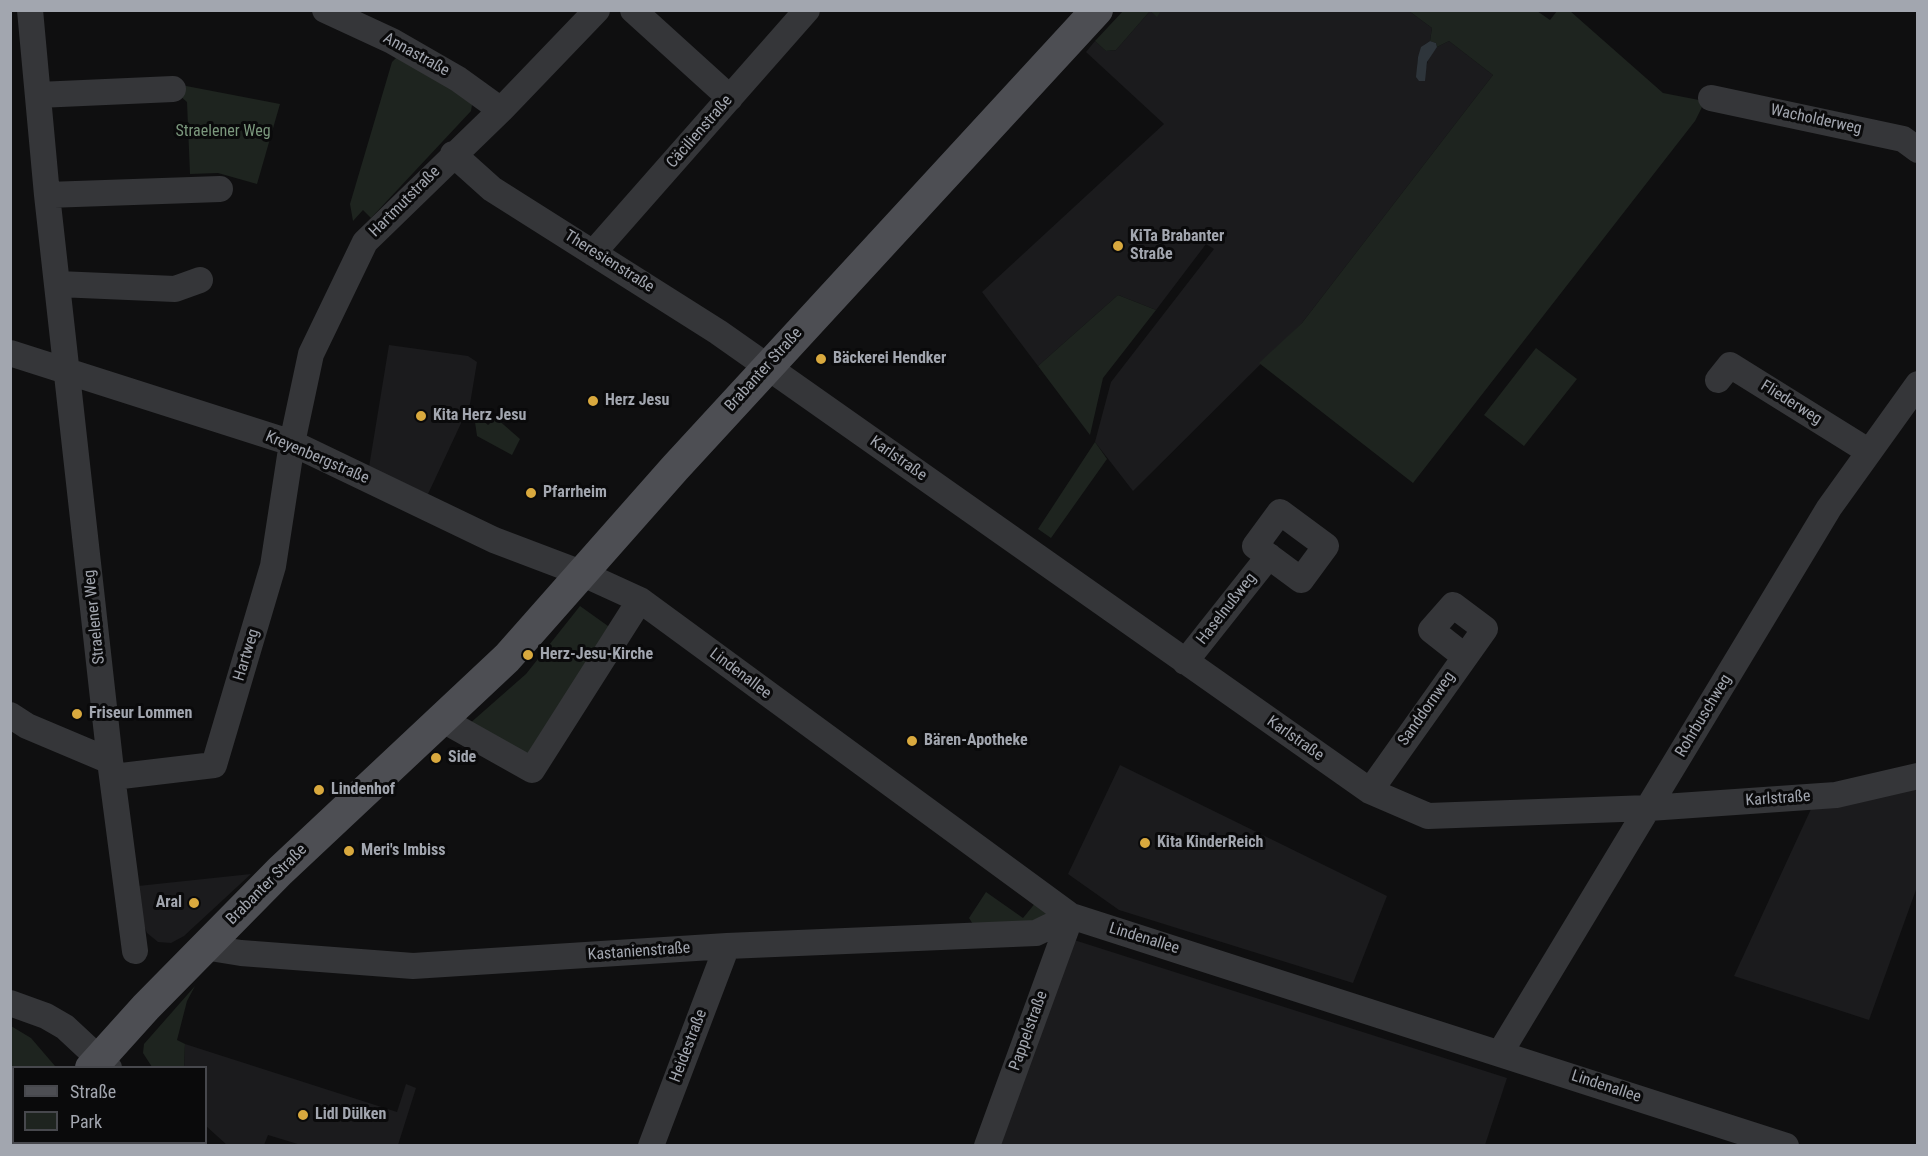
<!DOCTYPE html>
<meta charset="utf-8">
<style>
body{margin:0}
#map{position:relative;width:1928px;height:1156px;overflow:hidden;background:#0f0f10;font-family:"Roboto Condensed",sans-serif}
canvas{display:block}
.frame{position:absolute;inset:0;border:12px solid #a2a6af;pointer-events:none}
.legend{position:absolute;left:12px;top:1066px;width:195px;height:78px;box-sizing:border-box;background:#0a0a0b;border:2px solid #47484d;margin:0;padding:8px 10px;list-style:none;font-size:18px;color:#a2a6af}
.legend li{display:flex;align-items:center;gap:12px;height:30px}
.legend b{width:30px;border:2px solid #47484d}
</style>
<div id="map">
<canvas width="1928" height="1156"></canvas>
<div class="frame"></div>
<ul class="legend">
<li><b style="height:8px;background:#4d4e53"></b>Straße</li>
<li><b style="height:16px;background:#1e241f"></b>Park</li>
</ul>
</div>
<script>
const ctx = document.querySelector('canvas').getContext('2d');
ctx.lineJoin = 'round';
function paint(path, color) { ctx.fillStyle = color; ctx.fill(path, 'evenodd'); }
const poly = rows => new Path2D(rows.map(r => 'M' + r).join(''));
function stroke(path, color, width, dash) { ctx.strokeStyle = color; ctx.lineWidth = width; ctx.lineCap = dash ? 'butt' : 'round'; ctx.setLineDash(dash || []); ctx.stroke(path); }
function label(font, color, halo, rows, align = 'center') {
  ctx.font = font + ' "Roboto Condensed",sans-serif'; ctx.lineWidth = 6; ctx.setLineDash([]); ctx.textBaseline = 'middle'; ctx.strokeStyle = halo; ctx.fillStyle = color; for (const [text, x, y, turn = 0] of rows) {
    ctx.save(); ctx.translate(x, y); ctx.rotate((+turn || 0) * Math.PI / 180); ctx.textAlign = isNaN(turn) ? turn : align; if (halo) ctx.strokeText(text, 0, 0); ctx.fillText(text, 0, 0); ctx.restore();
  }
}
paint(poly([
 [1161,10,1409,11,1432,28,1430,41,1424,45,1418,57,1417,66,1422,81,1429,57,1437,47,1449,41,1493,75,1302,323,1133,491,1095,442,1111,382,1214,249,1206,244,1156,310,1118,295,1038,366,982,292,1164,124,1086,52,1095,41,1106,51,1116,50,1150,11,1157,16],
 [389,345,468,356,477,362,470,404,428,494,369,467],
 [1120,765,1387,896,1353,983,1119,910,1068,874],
 [1917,789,1917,887,1869,1020,1734,976,1811,809],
 [251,874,184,936,171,943,158,942,147,933,142,921,138,886],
 [1071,939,1507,1078,1485,1145,1000,1146],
 [185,1044,397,1112,406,1084,416,1088,398,1145,301,1145,268,1135,264,1145,227,1145,206,1126,206,1068,184,1068]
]), '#1b1b1d');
paint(poly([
 [1123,11,1161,11,1157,17,1150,11,1116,50,1106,51,1095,41],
 [1409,11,1537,11,1550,20,1557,11,1570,11,1663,93,1699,100,1702,107,1695,121,1413,483,1259,363,1302,323,1493,75,1449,41,1437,47,1436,43,1430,41,1432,28],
 [397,57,469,99,472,105,471,111,371,218,363,210,353,221,350,204,392,62],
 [181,85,280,104,257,184,218,173,190,174,187,102,179,95],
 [1118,295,1156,310,1103,378,1090,435,1038,366],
 [1536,348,1577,379,1524,446,1484,415],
 [479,417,488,425,496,418,520,439,512,455,477,436,475,422],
 [1095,442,1107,459,1051,538,1038,529],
 [580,606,615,631,529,759,468,725,526,674],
 [986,892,1023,918,1037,901,1051,916,1034,926,976,929,969,918],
 [195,986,187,1001,177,1040,185,1044,184,1067,152,1067,143,1053,144,1044],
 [11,1026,31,1038,55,1066,14,1068,14,1128,11,1132]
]), '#1e241f');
paint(poly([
 [1430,41,1436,43,1437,47,1427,62,1425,81,1419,81,1416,77,1418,57,1421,47]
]), '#2e353b');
stroke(poly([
 [30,10,47,195,110,761,135,951],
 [325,10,392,41,458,79,501,110],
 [633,10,730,98],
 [38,95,173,89],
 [1711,98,1903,139,1918,150],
 [453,154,492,189,718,332,1370,791,1428,816,1649,808,1836,795,1918,776],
 [47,195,220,189],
 [593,253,807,10],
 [58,284,175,289,200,280],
 [10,353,292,443,494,540,581,573,640,600,1071,916,1786,1146],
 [1718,380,1730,365,1868,451],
 [1280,512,1326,546,1301,580,1255,546,1280,512],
 [1185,662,1269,556],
 [10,715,27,726,110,761],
 [443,720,532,770,640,600],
 [113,777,214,765,273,566,292,443,311,354,365,242,501,110,597,10],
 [1370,791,1485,629,1453,605,1431,630,1464,656],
 [204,947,241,953,413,966,727,946,1036,933,1071,916],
 [10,1003,46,1016,65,1027,109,1068],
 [1500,1053,1829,508,1918,384],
 [191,1142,194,1146],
 [651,1146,727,946],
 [987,1146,1071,916]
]), '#353639', 26);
stroke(poly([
 [91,1068,146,1007,280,871,507,658,675,468,1097,10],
 [29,1146,31,1142]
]), '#4d4e53', 32);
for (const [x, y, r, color] of [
 [1118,246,6,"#d9a93e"],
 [821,359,6,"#d9a93e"],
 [593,401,6,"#d9a93e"],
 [421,416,6,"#d9a93e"],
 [531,493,6,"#d9a93e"],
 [528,655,6,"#d9a93e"],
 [77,714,6,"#d9a93e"],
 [912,741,6,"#d9a93e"],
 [436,758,6,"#d9a93e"],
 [319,790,6,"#d9a93e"],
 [1145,843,6,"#d9a93e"],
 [349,851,6,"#d9a93e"],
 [194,903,6,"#d9a93e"],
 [303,1115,6,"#d9a93e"]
]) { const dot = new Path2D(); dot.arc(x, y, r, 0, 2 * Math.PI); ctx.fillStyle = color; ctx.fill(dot); stroke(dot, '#0a0a0b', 2); }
label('16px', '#a2a6af', '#0a0a0b', [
 ["Annastraße",416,55,29],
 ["Wacholderweg",1816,120,12],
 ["Cäcilienstraße",700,132,-49],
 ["Hartmutstraße",405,202,-45],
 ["Theresienstraße",609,262,32],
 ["Brabanter Straße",764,370,-48],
 ["Fliederweg",1791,403,32],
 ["Kreyenbergstraße",317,458,23],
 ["Karlstraße",898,459,35],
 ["Haselnußweg",1227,609,-52],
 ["Straelener Weg",95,617,-96],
 ["Hartweg",247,655,-73],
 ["Lindenallee",740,674,37],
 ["Sanddornweg",1427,709,-55],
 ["Rohrbuschweg",1704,716,-59],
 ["Karlstraße",1295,739,35],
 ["Karlstraße",1778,799,-4],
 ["Brabanter Straße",267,885,-45],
 ["Lindenallee",1144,939,17],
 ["Kastanienstraße",639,952,-4],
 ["Pappelstraße",1029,1031,-70],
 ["Heidestraße",689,1046,-69],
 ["Lindenallee",1606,1087,18]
]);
label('16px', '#7b987d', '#0a0a0b', [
 ["Straelener Weg",223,132]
]);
label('bold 16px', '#a2a6af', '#0a0a0b', [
 ["KiTa Brabanter",1130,237],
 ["Straße",1130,255],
 ["Bäckerei Hendker",833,359],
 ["Herz Jesu",605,401],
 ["Kita Herz Jesu",433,416],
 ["Pfarrheim",543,493],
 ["Herz-Jesu-Kirche",540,655],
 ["Friseur Lommen",89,714],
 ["Bären-Apotheke",924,741],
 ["Side",448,758],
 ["Lindenhof",331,790],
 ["Kita KinderReich",1157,843],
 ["Meri's Imbiss",361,851],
 ["Aral",182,903,"right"],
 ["Lidl Dülken",315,1115]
], 'left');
</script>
